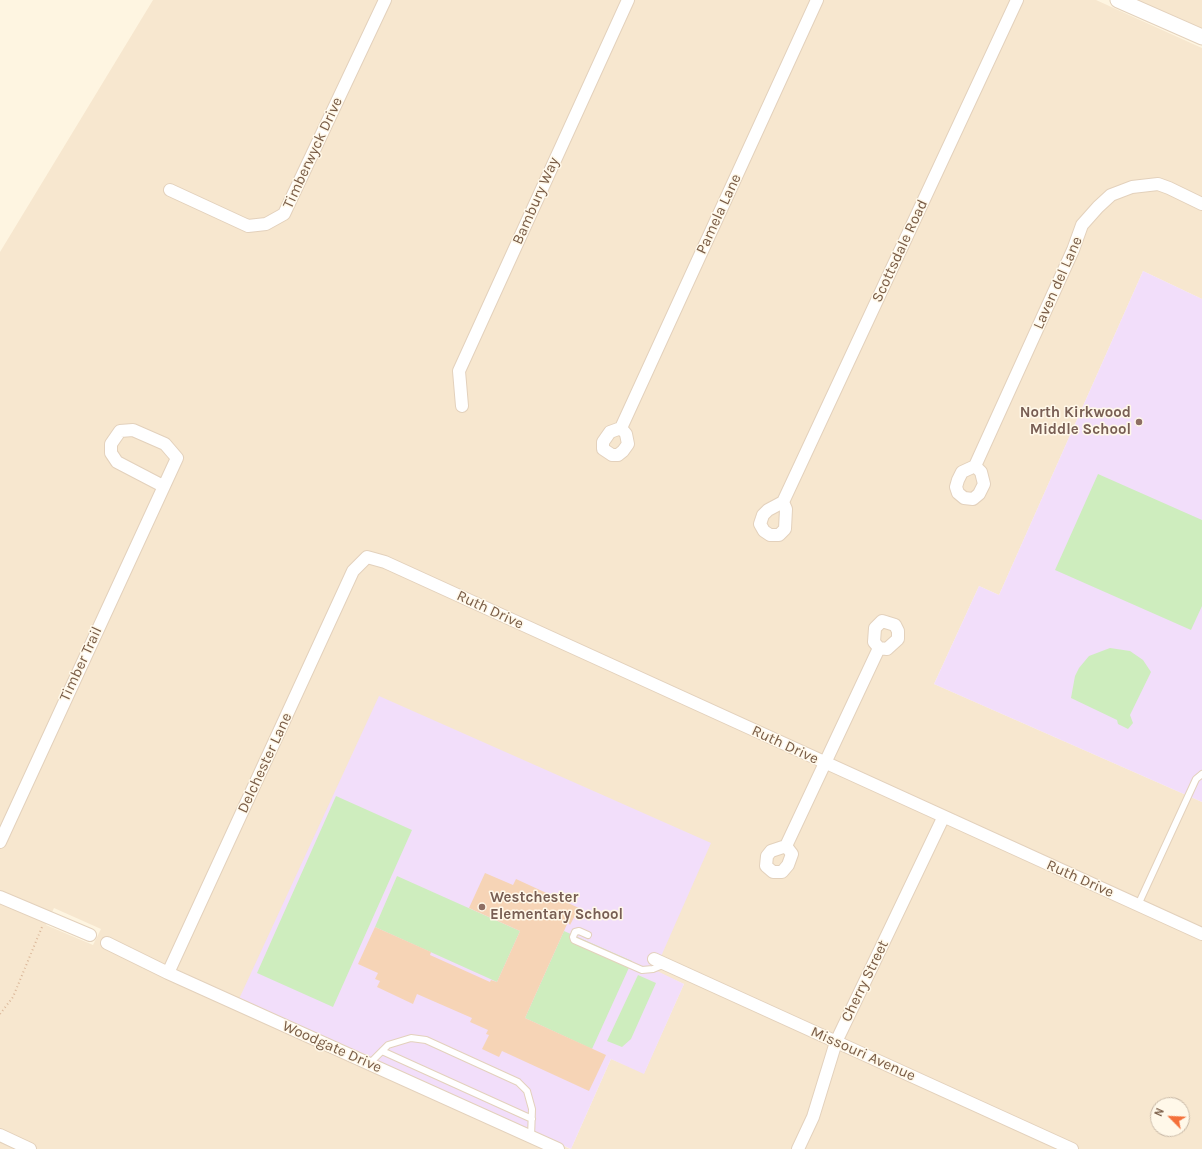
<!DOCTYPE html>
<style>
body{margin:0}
#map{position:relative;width:1202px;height:1149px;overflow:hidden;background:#fef5e1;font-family:Karla,sans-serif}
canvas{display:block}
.north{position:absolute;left:1150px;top:1097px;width:40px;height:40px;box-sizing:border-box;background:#fff8e9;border:1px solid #c9b9a7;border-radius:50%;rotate:294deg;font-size:11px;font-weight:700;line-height:16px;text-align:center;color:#785b45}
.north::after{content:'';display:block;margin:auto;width:14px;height:18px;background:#f4703a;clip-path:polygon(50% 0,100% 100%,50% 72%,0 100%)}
</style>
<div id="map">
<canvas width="1202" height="1149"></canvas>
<div class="north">N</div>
</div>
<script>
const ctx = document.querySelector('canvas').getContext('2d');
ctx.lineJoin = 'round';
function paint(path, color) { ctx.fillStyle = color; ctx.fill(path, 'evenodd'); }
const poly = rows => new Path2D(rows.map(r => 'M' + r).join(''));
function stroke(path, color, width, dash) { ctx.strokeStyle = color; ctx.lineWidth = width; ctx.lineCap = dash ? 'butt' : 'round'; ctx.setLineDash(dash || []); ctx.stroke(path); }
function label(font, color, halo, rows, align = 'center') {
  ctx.font = font + ' Karla,sans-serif'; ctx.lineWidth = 3; ctx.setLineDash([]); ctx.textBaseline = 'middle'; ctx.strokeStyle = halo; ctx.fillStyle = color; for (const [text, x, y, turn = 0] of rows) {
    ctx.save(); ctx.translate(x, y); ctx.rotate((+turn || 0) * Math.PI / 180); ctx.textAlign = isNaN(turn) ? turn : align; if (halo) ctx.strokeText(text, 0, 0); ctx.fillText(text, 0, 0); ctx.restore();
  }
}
paint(poly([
 [153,0,1096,0,1202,48,1202,299,1143,271,999,595,979,586,934,684,1202,802,1202,1149,571,1149,611,1059,644,1073,684,984,655,971,239,999,570,1149,0,1149,0,252],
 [54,908,101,929,93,945,46,925],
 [1158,1105,1182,1105,1182,1129,1158,1129],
 [1133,0,1202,0,1202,31]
]), '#f7e7cf');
paint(poly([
 [1143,271,1202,299,1202,802,934,684,979,586,999,595],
 [379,696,711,843,655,970,684,984,644,1074,611,1059,571,1149,239,999]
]), '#f2defa');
paint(poly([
 [1098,474,1202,520,1202,606,1191,630,1055,570],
 [1110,648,1130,651,1143,660,1151,672,1130,715,1133,723,1128,729,1118,724,1117,720,1071,698,1075,676,1079,668,1089,656],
 [336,796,412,830,333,1007,257,973],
 [397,876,520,931,497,982,375,927],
 [564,931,632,961,592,1049,525,1018],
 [638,975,656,983,631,1039,622,1047,607,1041]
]), '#ceedbe');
paint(poly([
 [485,873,513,885,516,879,579,908,570,925,568,922,525,1018,606,1055,589,1091,502,1051,499,1057,482,1049,489,1035,486,1034,488,1030,470,1022,472,1018,417,994,413,1004,377,987,380,981,375,979,378,973,358,964,375,927,431,952,430,955,490,982,491,980,497,982,520,931,469,908]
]), '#f6d4b6');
const service = poly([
 [1138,905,1196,779,1202,774],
 [588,935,579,931,575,932,573,937,574,940,642,970,653,969,665,964],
 [382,1051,532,1119],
 [369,1064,388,1045,411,1038,426,1040,518,1082,527,1091,532,1109,531,1137]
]);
const minor = poly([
 [170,190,248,226,266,224,284,214,385,0],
 [462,406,459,371,628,0],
 [621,428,817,0],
 [621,428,626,434,628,444,623,451,618,455,612,455,603,449,603,442,610,432,621,428],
 [975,466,981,472,984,484,979,494,973,499,964,498,958,493,956,487,958,480,962,472,975,466,1073,250,1082,225,1098,207,1111,195,1132,187,1158,184,1169,188,1202,204],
 [783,502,786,509,785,529,779,535,770,535,764,531,760,524,763,515,768,510,783,502,1017,0],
 [0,842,177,458,165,444,133,430,120,431,111,444,111,453,117,462,163,486],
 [786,846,792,854,788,865,782,872,773,872,766,866,767,856,771,851,786,846,879,648,874,642,875,628,882,621,895,625,898,631,898,639,887,649,879,648],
 [0,897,90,935],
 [107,943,168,973,558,1149],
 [654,959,1072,1149],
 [168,973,353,571,367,557,385,562,1202,934],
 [0,1135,30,1149],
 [798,1149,813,1117,836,1042,943,818]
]);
const tertiary = poly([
 [1118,0,1202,37]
]);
stroke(service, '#e3d1bc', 8);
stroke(minor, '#e3d1bc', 14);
stroke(tertiary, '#e3d1bc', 17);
stroke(poly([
 [0,1014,13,997,42,927]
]), '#dbb799', 2, [1, 3]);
stroke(service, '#fff', 6);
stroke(minor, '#fff', 12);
stroke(tertiary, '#fff', 15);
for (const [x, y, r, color] of [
 [1139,422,4,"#8d6e63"],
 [482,907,4,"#8d6e63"]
]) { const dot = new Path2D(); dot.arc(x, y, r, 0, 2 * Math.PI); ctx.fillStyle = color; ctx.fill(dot); stroke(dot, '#fff8e9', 1.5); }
label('15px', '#785b45', '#fff8e9', [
 ["Timberwyck Drive",313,153,-65],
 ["Bambury Way",536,201,-66],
 ["Pamela Lane",719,214,-65],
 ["Scottsdale Road",900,251,-65],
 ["Laven del Lane",1058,283,-66],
 ["Ruth Drive",490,610,25],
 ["Timber Trail",81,664,-65],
 ["Ruth Drive",785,745,25],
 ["Delchester Lane",265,763,-65],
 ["Ruth Drive",1080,879,24],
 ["Cherry Street",865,981,-64],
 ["Woodgate Drive",332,1047,24],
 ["Missouri Avenue",863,1054,24]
]);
label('bold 15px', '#785e54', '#fff8e9', [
 ["North Kirkwood",1131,413],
 ["Middle School",1131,430],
 ["Westchester",490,898,"left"],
 ["Elementary School",490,915,"left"]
], 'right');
</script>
